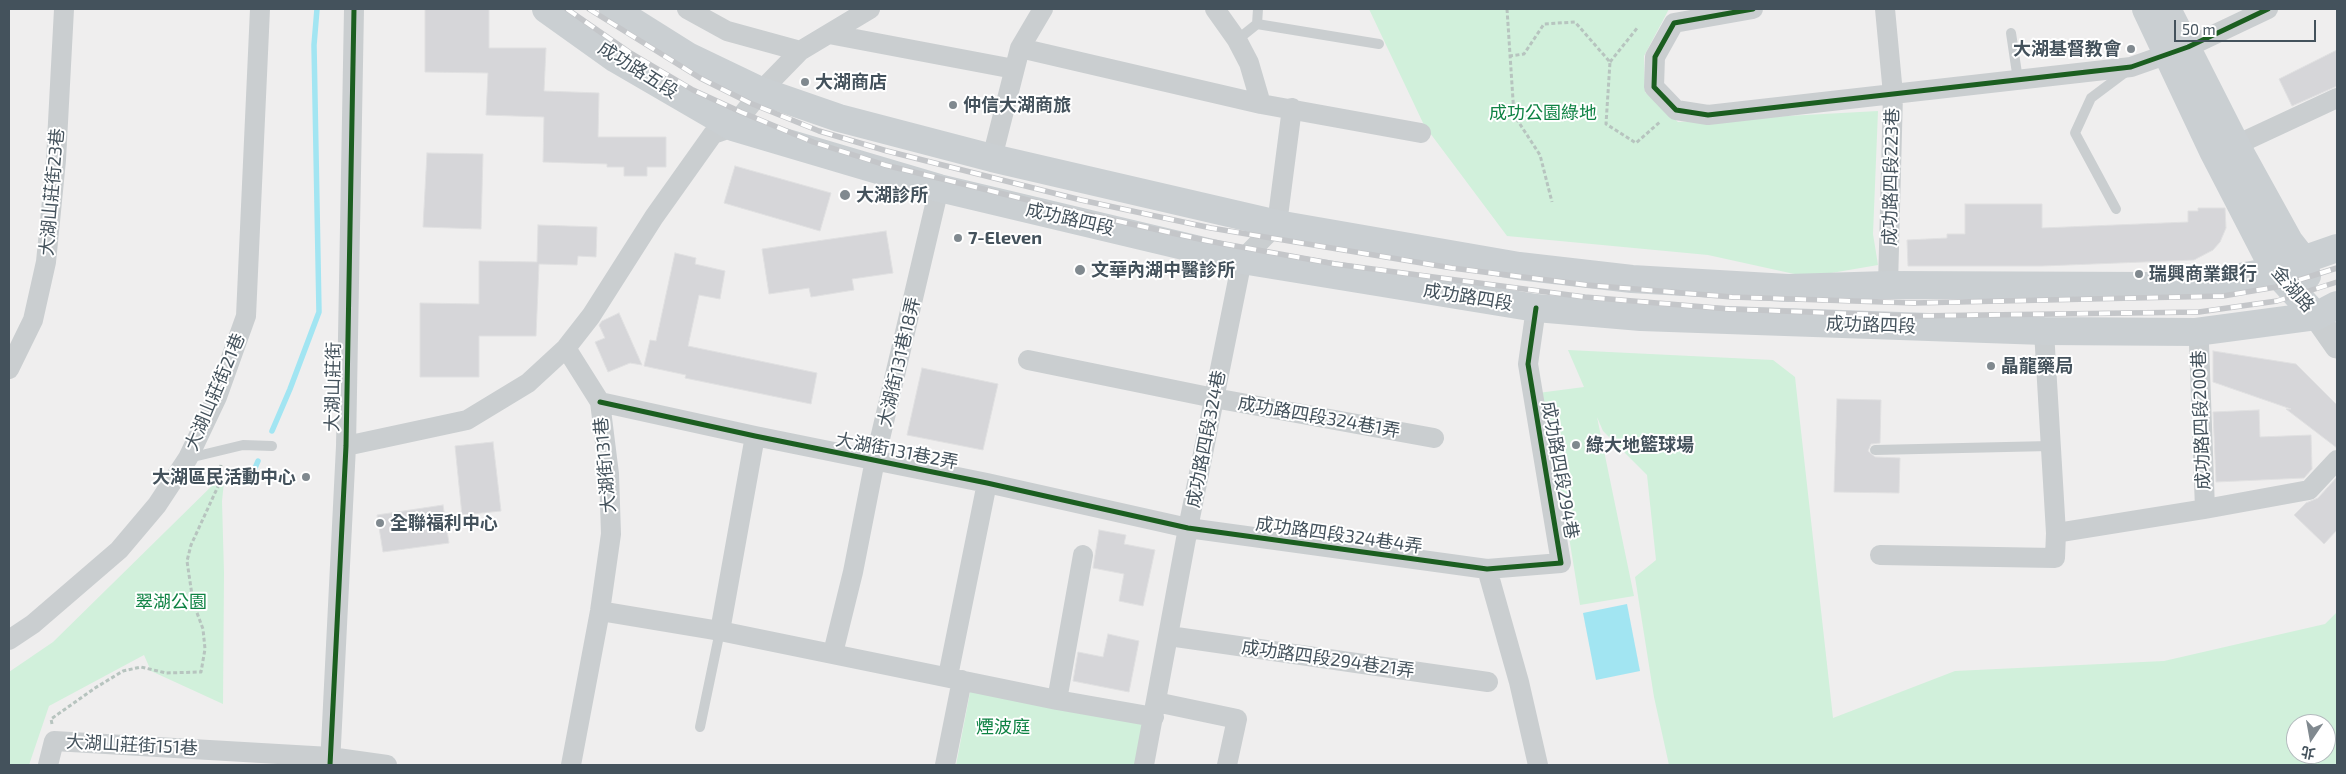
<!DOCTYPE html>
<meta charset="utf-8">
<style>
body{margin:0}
#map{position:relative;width:2346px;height:774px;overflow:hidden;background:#efeeee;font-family:"Exo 2","Noto Sans TC",sans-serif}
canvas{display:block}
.frame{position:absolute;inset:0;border:10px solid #44525c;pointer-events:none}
.north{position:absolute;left:2286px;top:714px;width:50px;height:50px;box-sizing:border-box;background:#fff;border:1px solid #b4babe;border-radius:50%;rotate:192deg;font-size:14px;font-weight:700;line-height:20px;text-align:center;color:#44525c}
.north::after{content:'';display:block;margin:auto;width:18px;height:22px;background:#80898f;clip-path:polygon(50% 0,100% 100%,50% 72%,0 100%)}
.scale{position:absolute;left:2174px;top:20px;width:142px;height:22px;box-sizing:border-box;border:2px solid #44525c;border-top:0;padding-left:6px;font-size:15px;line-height:18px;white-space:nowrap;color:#44525c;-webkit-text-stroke:4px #fff;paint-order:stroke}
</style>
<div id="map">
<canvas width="2346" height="774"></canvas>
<div class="frame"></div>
<div class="north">北</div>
<div class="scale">50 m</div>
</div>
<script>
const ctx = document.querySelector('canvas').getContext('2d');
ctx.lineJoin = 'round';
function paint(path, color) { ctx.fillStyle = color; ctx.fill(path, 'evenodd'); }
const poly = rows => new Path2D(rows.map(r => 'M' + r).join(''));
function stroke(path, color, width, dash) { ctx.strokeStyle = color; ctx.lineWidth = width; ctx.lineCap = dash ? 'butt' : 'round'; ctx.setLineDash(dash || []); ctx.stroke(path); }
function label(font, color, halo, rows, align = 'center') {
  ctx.font = font + ' "Exo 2","Noto Sans TC",sans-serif'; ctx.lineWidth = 4; ctx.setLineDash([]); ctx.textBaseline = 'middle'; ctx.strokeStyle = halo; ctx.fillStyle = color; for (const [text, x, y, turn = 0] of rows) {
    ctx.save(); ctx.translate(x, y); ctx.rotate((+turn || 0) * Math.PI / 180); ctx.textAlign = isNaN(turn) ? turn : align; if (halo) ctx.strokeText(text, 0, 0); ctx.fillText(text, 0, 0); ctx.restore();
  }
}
paint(poly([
 [1369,9,1669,9,1644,56,1645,92,1678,122,1878,111,1873,234,1878,265,1808,277,1708,255,1507,236,1424,125],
 [1568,350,1773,360,1795,377,1833,718,1955,671,2164,661,2325,624,2337,612,2337,765,1669,765,1654,697,1635,577,1656,560,1647,475,1603,431,1597,417,1634,596,1580,605,1564,506,1538,393,1584,387],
 [2296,724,2326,724,2326,754,2296,754],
 [225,473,222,501,224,573,223,704,151,671,144,655,49,706,29,765,9,765,9,672,53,642],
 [972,682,1154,717,1145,765,956,765]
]), '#d1f0db');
paint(poly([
 [1627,604,1640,671,1596,680,1583,613]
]), '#a2e5f2');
stroke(poly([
 [272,431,290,389,319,312,314,45,317,9],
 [250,480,258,461]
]), '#a2e5f2', 5.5);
const building = poly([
 [425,9,489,9,489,48,546,48,544,91,599,93,598,137,666,137,666,167,647,167,647,176,624,176,624,167,607,167,607,164,543,162,544,117,486,115,488,73,425,72,425,9],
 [2337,50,2337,86,2292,106,2279,79,2337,50],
 [427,153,483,154,481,229,423,227,427,153],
 [735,166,831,193,820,231,724,203,735,166],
 [1965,204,2042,204,2042,228,2188,222,2188,211,2198,211,2198,208,2225,208,2226,228,2220,242,2213,250,2194,260,2042,266,1908,266,1907,240,1947,238,1947,234,1965,234,1965,204],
 [538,225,597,227,596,257,578,256,577,265,539,264,536,336,479,336,479,377,420,377,420,303,479,304,479,261,537,262,538,225],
 [886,231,893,273,852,279,854,290,811,297,809,288,769,294,762,249,886,231],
 [675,253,696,258,695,264,725,271,720,299,699,295,688,346,817,373,811,404,685,378,686,375,644,366,650,340,656,341,675,253],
 [619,313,642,365,630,363,608,372,595,342,605,338,599,325,602,321,619,313],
 [2213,351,2296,364,2337,405,2337,448,2286,409,2291,409,2213,382,2213,351],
 [922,368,998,384,983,450,907,435,922,368],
 [1837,399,1881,400,1880,443,1871,444,1868,451,1875,457,1900,458,1899,493,1834,492,1837,399],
 [2259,410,2260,437,2311,435,2312,469,2304,478,2216,482,2213,412,2259,410],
 [493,442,501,511,462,515,455,446,493,442],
 [2337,477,2337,530,2324,544,2294,515,2306,503,2318,498,2337,477],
 [443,505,449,543,383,552,377,515,443,505],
 [1099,530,1126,535,1124,544,1155,550,1143,606,1119,601,1124,574,1093,568,1099,530],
 [1108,634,1139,641,1129,692,1073,681,1078,652,1103,657,1108,634]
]);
paint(building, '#d6d6d9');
stroke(building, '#e0e0e1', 1);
stroke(poly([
 [1507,9,1514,115,1540,155,1552,202],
 [1509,56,1524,54,1544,24,1575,22,1610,62,1606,124,1636,143,1661,121],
 [1610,62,1638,27],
 [52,724,51,719,95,688,123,671,141,667,166,673,201,672,205,649,203,629,193,602,187,561,191,545,220,482,221,463]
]), '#b7c4bf', 3, [4, 2.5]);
stroke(poly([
 [1257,24,1258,9],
 [2011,33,2018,80],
 [1237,40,1257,24,1379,44],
 [2116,209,2075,133,2091,98,2127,71],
 [1875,450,2050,446],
 [189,458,243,445,272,446],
 [700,727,720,631]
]), '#caced0', 10);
stroke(poly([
 [687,9,727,31,800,51],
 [1215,9,1237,40,1249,63,1261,104],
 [1753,9,1674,23,1655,57,1654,87,1676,110,1708,115,2131,67,2188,47,2268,9],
 [1885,9,1893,94,1888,285],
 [829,34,1014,69],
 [1020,48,1261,104,1421,133],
 [2236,145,2337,98],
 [992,158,1020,48,1043,9],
 [2044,331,2056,533,2205,509,2309,490,2337,460],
 [2196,332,2199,344,2205,509],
 [566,348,600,402,609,474,611,534,600,611,571,765],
 [1028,360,1214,398,1434,438],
 [9,369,33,320,46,262,56,160,64,9],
 [600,402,755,436,987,483,1188,528,1487,569,1561,563,1528,364,1536,308],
 [346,446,467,420,528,383,566,348,591,316,654,217,713,134,733,127,761,91,800,51,870,9],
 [1880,555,2055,558,2056,533],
 [1487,569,1519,682,1538,765],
 [600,611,720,631,1057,700,1154,717],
 [720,631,755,436],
 [1169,636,1488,682],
 [9,640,33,624,119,550,157,505,188,458,217,397,246,316,260,9],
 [833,653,853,572,875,460,939,188],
 [948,676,987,483],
 [1057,700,1083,555],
 [1156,702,1237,719,1227,765],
 [48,765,54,741,330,757,387,765],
 [330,765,346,446,354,9],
 [945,765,962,680],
 [1144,765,1188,528,1242,260,1277,224,1292,108]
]), '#caced0', 20);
stroke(poly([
 [2316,316,2337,346]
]), '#caced0', 25);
stroke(poly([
 [546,9,616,59,733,127,939,188,1242,260,1536,308,1641,317,2044,331,2196,332,2316,316,2337,305],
 [613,9,688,56,761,91,839,118,992,158,1277,224,1519,266,1632,279,1788,288,1888,285,2149,286,2217,281,2268,272,2337,248],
 [2146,9,2213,151,2275,271,2316,316],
 [2167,9,2236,145,2289,241,2303,259,2307,276]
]), '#cacfd2', 28);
const rail = poly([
 [567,9,629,52,693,90,741,112,813,142,885,165,1077,212,1208,241,1335,264,1585,297,1729,309,1912,316,2199,312,2277,301,2337,282],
 [589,9,700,78,750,103,819,131,887,151,1081,200,1211,228,1452,268,1587,285,1732,297,1914,303,2223,296,2276,287,2337,268]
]);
stroke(rail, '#c4c6c9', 5.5);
stroke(rail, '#fff', 4, [11]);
stroke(poly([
 [1753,9,1674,23,1655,57,1654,87,1676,110,1708,115,2131,67,2188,47,2268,9],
 [600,402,755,436,987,483,1188,528,1487,569,1561,563,1528,364,1536,308],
 [330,765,346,446,354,9]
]), '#1b5e20', 5);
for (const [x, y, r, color] of [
 [2131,49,5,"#80898f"],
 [805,82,5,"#80898f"],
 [953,105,5,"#80898f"],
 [845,195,6,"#80898f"],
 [958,238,5,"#80898f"],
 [1080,270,6,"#80898f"],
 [2139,274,5,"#80898f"],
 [1991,366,5,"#80898f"],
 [1576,445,5,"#80898f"],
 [306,477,5,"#80898f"],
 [380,523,5,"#80898f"]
]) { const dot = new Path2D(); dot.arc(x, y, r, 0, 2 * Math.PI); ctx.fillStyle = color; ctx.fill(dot); stroke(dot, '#fff', 2); }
label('bold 18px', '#44525c', '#fff', [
 ["大湖基督教會",2121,49,"right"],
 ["大湖商店",815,82],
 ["仲信大湖商旅",963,105],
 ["大湖診所",856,195],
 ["7-Eleven",968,238],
 ["文華內湖中醫診所",1091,270],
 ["瑞興商業銀行",2149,274],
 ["晶龍藥局",2001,366],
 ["綠大地籃球場",1586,445],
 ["大湖區民活動中心",296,477,"right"],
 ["全聯福利中心",390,523]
], 'left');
label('18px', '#44525c', '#fff', [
 ["成功路五段",638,70,32],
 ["成功路四段223巷",1891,177,-89],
 ["大湖山莊街23巷",52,192,-85],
 ["成功路四段",1070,219,13],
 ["金湖路",2293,289,49],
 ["成功路四段",1468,297,9],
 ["成功路四段",1871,325,2],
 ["大湖街131巷18弄",899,362,-77],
 ["大湖山莊街",333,387,-89],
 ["大湖山莊街21巷",215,392,-67],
 ["成功路四段324巷1弄",1319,417,10],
 ["成功路四段200巷",2201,420,-92],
 ["成功路四段324巷",1206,439,-79],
 ["大湖街131巷2弄",897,451,11],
 ["大湖街131巷",605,465,-95],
 ["成功路四段294巷",1560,470,80],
 ["成功路四段324巷4弄",1339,535,8],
 ["成功路四段294巷21弄",1328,659,8],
 ["大湖山莊街151巷",132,745,3]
]);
label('18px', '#0f8344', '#fff', [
 ["成功公園綠地",1543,113],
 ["翠湖公園",171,602],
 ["煙波庭",1003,727]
]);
</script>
